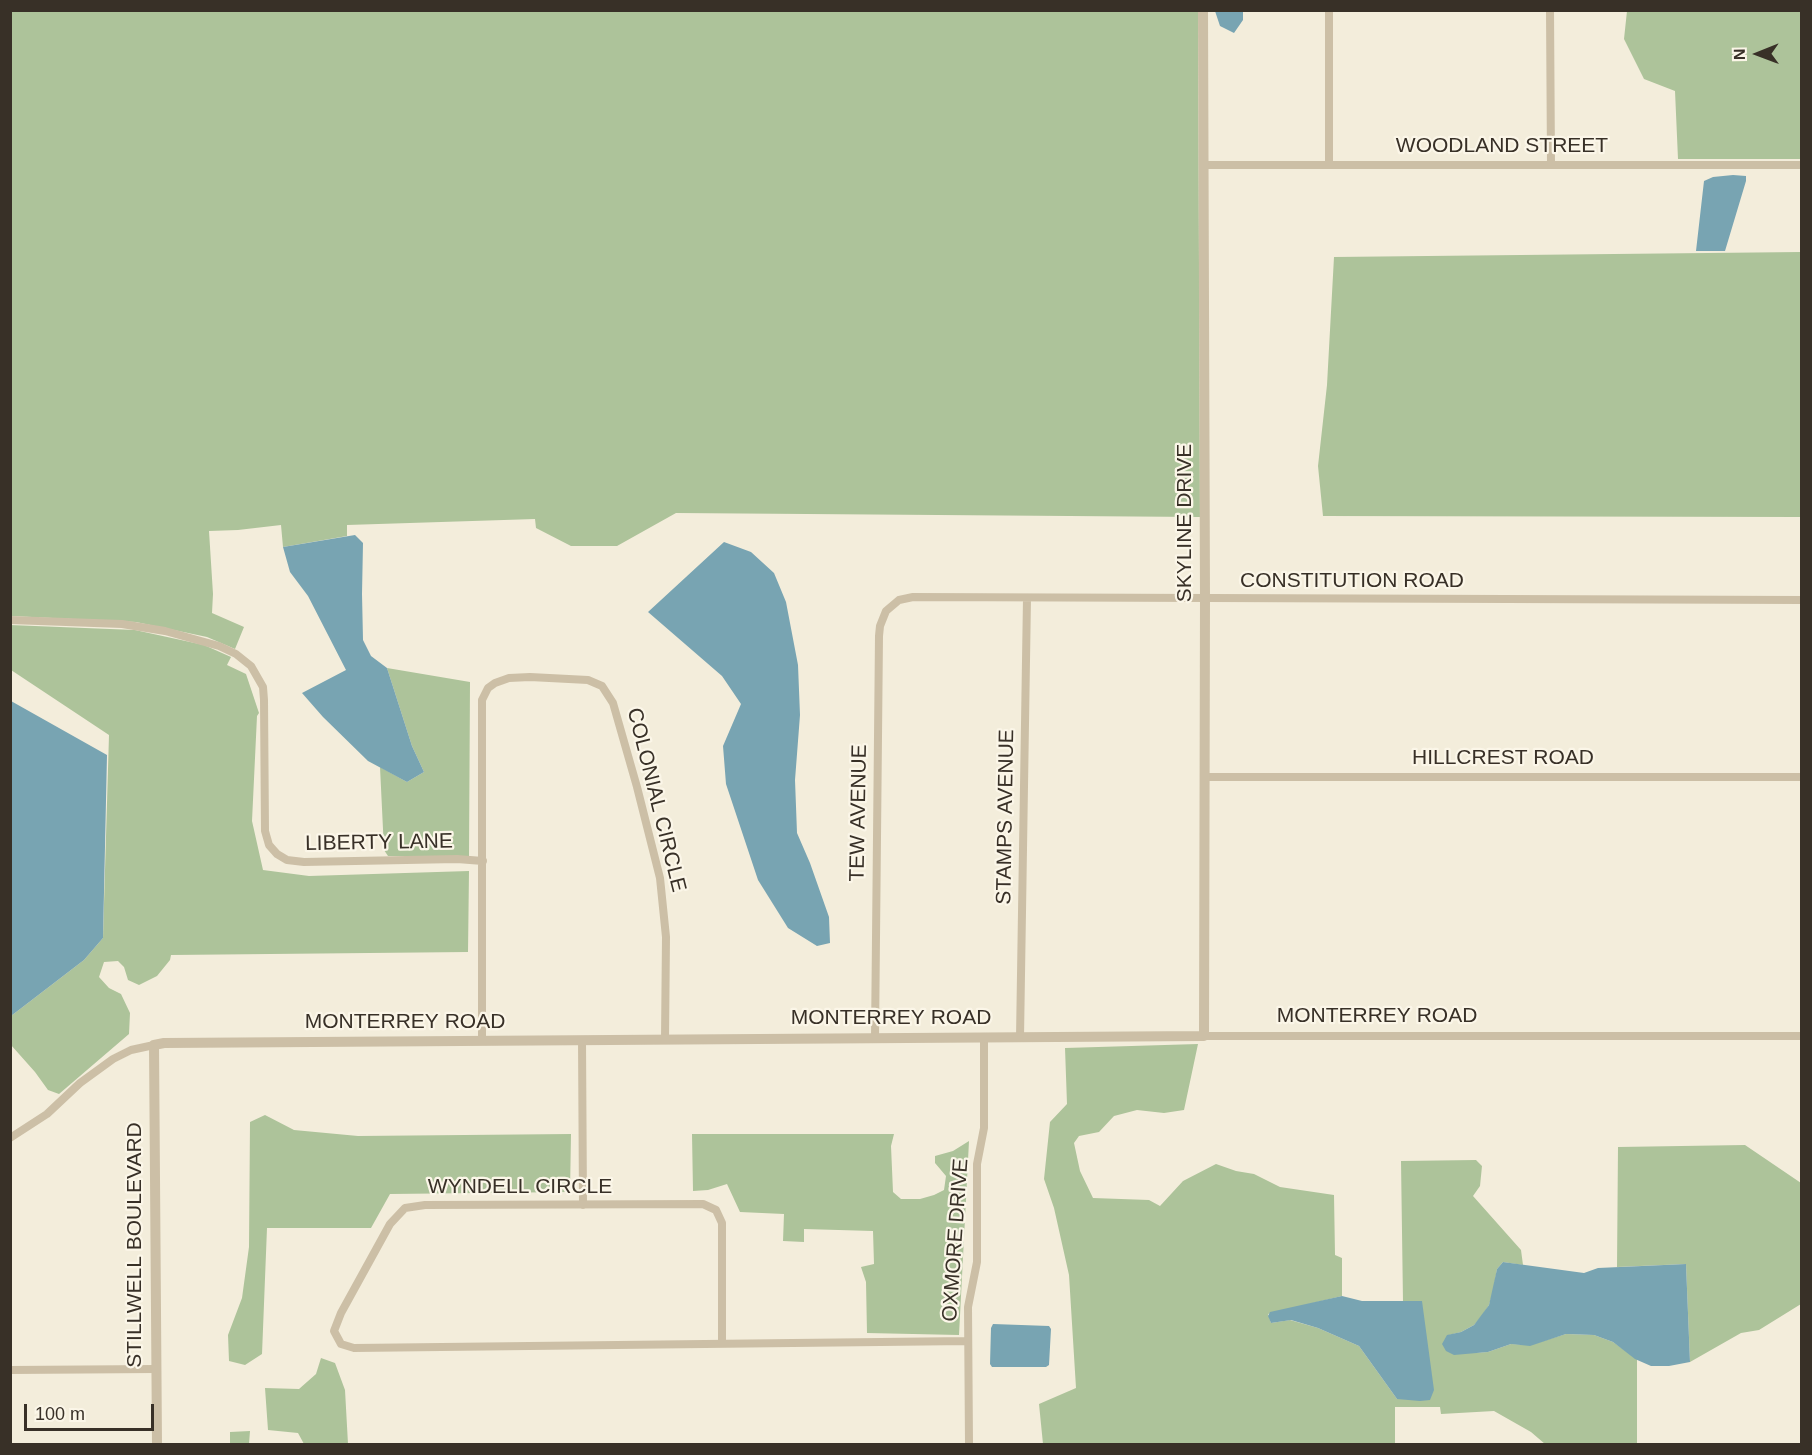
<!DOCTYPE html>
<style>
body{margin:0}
#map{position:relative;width:1812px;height:1455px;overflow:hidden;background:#f3eddb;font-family:Helvetica,sans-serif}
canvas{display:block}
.frame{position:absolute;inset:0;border:12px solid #383027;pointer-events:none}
.north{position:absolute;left:1728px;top:24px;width:60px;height:60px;-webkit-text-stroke:4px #fbf6e8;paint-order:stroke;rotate:269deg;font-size:16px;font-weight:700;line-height:24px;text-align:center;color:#383027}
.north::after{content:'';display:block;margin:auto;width:21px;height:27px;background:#383027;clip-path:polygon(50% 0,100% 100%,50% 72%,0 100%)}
.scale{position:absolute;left:24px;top:1404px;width:130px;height:27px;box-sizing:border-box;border:3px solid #383027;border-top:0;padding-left:8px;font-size:18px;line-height:21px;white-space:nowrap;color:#383027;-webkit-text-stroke:4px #fbf6e8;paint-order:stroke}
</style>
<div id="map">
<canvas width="1812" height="1455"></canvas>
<div class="frame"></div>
<div class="north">N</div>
<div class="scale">100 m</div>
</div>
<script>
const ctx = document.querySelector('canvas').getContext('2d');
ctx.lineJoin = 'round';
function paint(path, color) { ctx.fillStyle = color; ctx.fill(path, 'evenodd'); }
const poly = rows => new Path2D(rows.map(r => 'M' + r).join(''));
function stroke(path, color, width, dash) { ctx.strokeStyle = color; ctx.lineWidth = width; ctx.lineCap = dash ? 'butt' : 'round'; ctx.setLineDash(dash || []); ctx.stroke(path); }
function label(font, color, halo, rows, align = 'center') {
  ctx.font = font + ' Helvetica,sans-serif'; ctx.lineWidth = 4.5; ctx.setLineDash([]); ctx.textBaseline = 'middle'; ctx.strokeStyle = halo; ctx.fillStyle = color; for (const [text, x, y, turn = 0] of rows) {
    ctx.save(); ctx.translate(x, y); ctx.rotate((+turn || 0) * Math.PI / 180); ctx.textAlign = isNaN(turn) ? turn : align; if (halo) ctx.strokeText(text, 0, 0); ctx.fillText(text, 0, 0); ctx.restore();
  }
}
paint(poly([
 [10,11,1198,11,1200,517,676,513,617,546,571,546,536,528,535,519,347,525,347,536,283,547,281,525,238,530,209,531,213,594,212,613,244,627,235,649,207,637,136,622,11,616],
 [1627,11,1801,11,1801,159,1678,159,1675,91,1644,79,1624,39],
 [1801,252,1801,517,1323,516,1318,466,1327,385,1334,257],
 [10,625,135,630,204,645,231,657,227,665,246,674,259,713,257,716,252,821,263,870,309,876,469,871,468,952,171,955,170,960,157,976,139,985,128,980,124,967,118,961,104,962,99,977,109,988,121,994,130,1013,129,1034,59,1094,48,1090,35,1072,11,1045,11,1016,84,960,103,938,109,735,11,670],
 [387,668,470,682,469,856,388,856,384,850,380,767,407,782,424,772,412,746],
 [1198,1044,1184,1110,1164,1113,1137,1110,1114,1116,1099,1132,1079,1136,1074,1143,1080,1171,1093,1198,1149,1200,1160,1206,1183,1181,1216,1164,1236,1171,1254,1174,1280,1187,1334,1195,1335,1255,1342,1258,1342,1296,1268,1314,1271,1323,1290,1320,1318,1328,1359,1346,1397,1399,1422,1301,1403,1302,1401,1161,1476,1160,1482,1166,1480,1186,1473,1196,1521,1250,1523,1265,1503,1262,1497,1269,1493,1292,1489,1305,1482,1316,1474,1325,1461,1332,1449,1335,1474,1353,1488,1352,1511,1344,1530,1345,1566,1334,1594,1335,1613,1342,1637,1359,1637,1444,1545,1444,1531,1432,1494,1411,1441,1414,1440,1407,1395,1407,1395,1444,1043,1444,1039,1404,1076,1388,1069,1275,1054,1208,1044,1179,1050,1122,1067,1104,1065,1048],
 [265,1115,294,1130,358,1136,571,1134,570,1192,390,1194,371,1228,267,1228,262,1354,245,1365,229,1361,228,1335,242,1298,249,1247,250,1122],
 [692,1134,894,1134,891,1146,893,1192,901,1199,920,1199,934,1195,944,1190,946,1176,935,1163,935,1156,953,1151,969,1141,959,1335,867,1333,866,1282,861,1267,874,1264,873,1231,804,1229,804,1242,783,1241,784,1214,740,1212,727,1184,708,1190,693,1191],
 [1745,1145,1801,1183,1801,1304,1759,1330,1741,1333,1690,1362,1686,1264,1617,1267,1618,1147],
 [321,1358,335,1363,345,1390,348,1444,304,1444,298,1433,268,1430,265,1388,299,1389,316,1374],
 [250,1431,249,1444,230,1444,230,1432]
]), '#adc39a');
paint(poly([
 [1215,11,1243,11,1243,20,1234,33,1220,26],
 [1733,175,1746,176,1746,181,1725,251,1696,251,1704,181,1713,177],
 [355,535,363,543,362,594,363,640,371,656,387,668,412,746,424,772,407,782,368,761,323,717,302,693,346,670,308,596,290,572,283,547],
 [724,542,751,552,774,573,786,602,798,665,800,715,795,780,797,833,810,863,829,917,830,943,817,946,788,928,758,880,726,784,723,746,741,704,722,676,648,612],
 [11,701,107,755,103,938,84,960,11,1016],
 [1503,1262,1584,1273,1598,1268,1686,1264,1690,1362,1669,1366,1651,1366,1635,1359,1613,1342,1594,1335,1566,1334,1530,1346,1511,1344,1488,1352,1454,1355,1446,1351,1442,1344,1447,1335,1461,1332,1474,1325,1489,1305,1497,1269],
 [1342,1296,1362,1301,1422,1301,1434,1390,1430,1400,1420,1401,1397,1399,1359,1346,1318,1328,1291,1320,1271,1323,1268,1316,1270,1312],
 [993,1324,1049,1326,1051,1329,1049,1365,1046,1367,992,1367,990,1364,991,1328]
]), '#78a4b2');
stroke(poly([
 [1550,10,1551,164],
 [1329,164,1329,10],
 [1203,165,1802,165],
 [10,620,122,624,165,631,219,646,236,654,251,666,263,687,264,700,265,831,269,845,277,854,287,860,304,862,457,859,483,861],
 [1205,777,1802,777],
 [1204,1036,1802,1036],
 [1020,1037,1027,598],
 [875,1038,879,636,880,626,886,611,899,600,913,597,1802,600],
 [582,1040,583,1205],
 [482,1041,482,700,488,688,495,683,509,678,530,677,588,680,602,686,613,703,637,787,660,878,666,937,665,1039],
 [10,1138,47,1114,80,1083,113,1059,131,1050,154,1045],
 [722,1343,722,1223,716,1210,703,1204,425,1205,405,1208,390,1224,341,1313,334,1331,341,1344,354,1348,968,1341],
 [10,1370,156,1369],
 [969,1444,968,1307,977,1262,977,1164,984,1128,984,1038]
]), '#ccbfa6', 8);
stroke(poly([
 [157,1444,154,1045,164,1043,1204,1036,1205,598,1203,10]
]), '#ccbfa6', 10);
label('21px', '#383027', '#fbf6e8', [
 ["WOODLAND STREET",1502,146],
 ["SKYLINE DRIVE",1185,523,-90],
 ["CONSTITUTION ROAD",1352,581],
 ["HILLCREST ROAD",1503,758],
 ["COLONIAL CIRCLE",656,800,76],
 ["TEW AVENUE",859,813,-89],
 ["STAMPS AVENUE",1006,817,-89],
 ["LIBERTY LANE",379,843,-1],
 ["MONTERREY ROAD",1377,1016],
 ["MONTERREY ROAD",891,1018],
 ["MONTERREY ROAD",405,1022],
 ["WYNDELL CIRCLE",520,1187],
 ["OXMORE DRIVE",956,1240,-86],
 ["STILLWELL BOULEVARD",135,1245,-90]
]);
</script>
